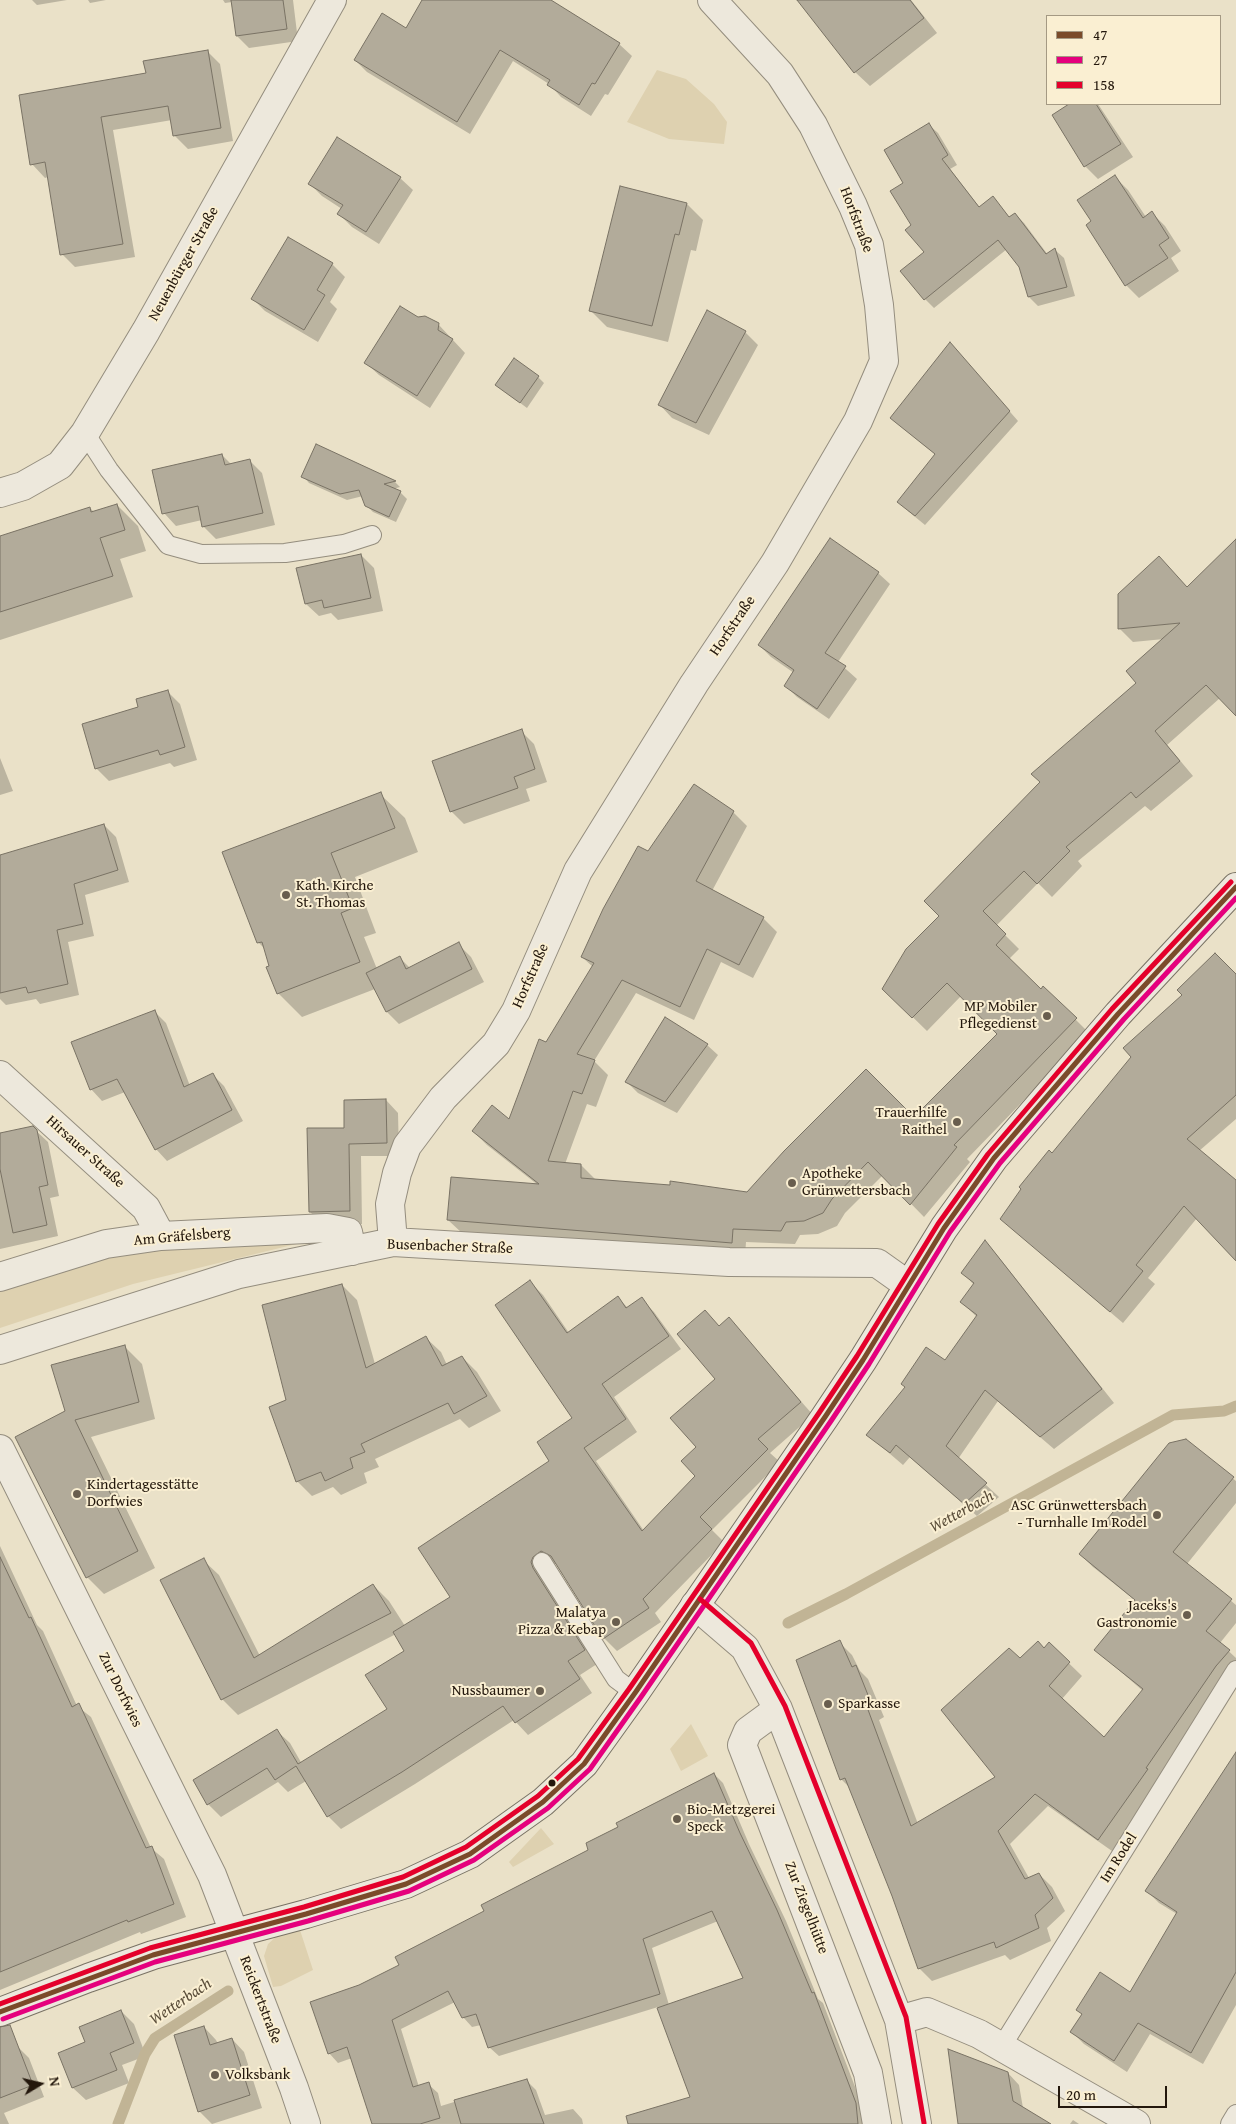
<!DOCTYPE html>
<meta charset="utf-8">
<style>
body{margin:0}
#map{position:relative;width:1236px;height:2124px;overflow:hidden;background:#eae1c8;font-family:"Gentium Book Plus",serif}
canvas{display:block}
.legend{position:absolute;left:1046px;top:15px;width:175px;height:90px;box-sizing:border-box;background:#faefd2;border:1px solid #a49983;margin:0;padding:6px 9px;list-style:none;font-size:15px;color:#23170c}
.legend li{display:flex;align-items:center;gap:10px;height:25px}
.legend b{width:25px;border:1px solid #a49983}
.north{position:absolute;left:15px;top:2059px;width:50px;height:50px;-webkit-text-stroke:4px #faefd2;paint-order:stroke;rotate:81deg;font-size:14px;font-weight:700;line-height:20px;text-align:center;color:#23170c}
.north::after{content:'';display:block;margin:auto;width:18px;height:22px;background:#23170c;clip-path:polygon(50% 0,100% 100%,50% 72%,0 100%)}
.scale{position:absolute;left:1058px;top:2086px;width:109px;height:22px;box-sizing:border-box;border:2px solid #23170c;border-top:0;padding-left:6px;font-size:15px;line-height:18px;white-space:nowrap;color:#23170c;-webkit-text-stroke:4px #faefd2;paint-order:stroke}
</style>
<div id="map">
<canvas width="1236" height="2124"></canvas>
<ul class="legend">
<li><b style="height:6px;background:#7a4b2a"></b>47</li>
<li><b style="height:6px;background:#e5007d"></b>27</li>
<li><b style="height:6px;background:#e4002b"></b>158</li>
</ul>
<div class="north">N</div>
<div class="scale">20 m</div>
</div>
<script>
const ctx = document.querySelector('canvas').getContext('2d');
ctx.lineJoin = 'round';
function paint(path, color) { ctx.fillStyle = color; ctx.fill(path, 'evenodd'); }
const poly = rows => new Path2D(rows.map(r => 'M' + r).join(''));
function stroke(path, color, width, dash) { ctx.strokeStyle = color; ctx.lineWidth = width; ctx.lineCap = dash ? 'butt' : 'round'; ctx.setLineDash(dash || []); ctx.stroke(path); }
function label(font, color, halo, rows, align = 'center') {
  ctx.font = font + ' "Gentium Book Plus",serif'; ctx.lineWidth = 4; ctx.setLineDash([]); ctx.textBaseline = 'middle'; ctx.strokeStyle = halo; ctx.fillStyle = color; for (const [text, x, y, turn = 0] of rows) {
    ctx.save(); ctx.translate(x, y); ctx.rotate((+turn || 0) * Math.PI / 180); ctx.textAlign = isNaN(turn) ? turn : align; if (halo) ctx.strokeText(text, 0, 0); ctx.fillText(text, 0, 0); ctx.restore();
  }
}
paint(poly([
 [657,70,686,79,714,104,727,122,724,144,669,139,627,122],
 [295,1238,296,1244,133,1284,0,1328,0,1289,111,1255,158,1246],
 [691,1724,708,1756,681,1771,670,1749],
 [541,1828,554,1844,513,1867,509,1862],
 [300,1930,313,1970,281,1986,273,1987,264,1956,268,1944,278,1935]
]), '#ded1b0');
paint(poly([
 [32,0,67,0,37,5],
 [88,0,106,0,90,3],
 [223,0,293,0,298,41,249,48,237,36,232,2,225,3],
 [423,0,548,0,619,44,632,56,608,95,605,94,591,116,561,97,549,84,513,61,470,134,367,72,355,60,406,29],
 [798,0,911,0,937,33,870,86,855,72],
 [207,51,220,64,233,141,188,149,174,135,172,120,113,130,135,257,75,267,62,254,48,177,45,178,32,164,147,74],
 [1072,104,1098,104,1133,157,1098,179,1085,166,1053,115],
 [928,124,938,133,957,165,950,169,980,208,993,198,1010,218,1015,214,1024,223,1048,255,1055,250,1064,258,1075,296,1038,306,1029,297,1020,267,1007,249,934,308,925,299,925,252,913,225,905,183],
 [1115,177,1128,190,1146,217,1152,213,1165,226,1181,251,1171,258,1179,271,1139,298,1126,285,1093,221],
 [400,178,413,190,379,244,352,227,339,214,342,209,322,196,310,184],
 [687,204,703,220,696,251,691,250,668,342,607,327,591,311],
 [332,264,345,277,330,302,337,309,318,342,265,311,253,299],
 [418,318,438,324,465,353,430,408,379,375,366,363],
 [745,332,758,345,709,435,672,418,660,405],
 [950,343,1018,421,925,525,908,511,936,455,891,418],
 [538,377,544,383,527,408,496,385],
 [316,446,395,482,400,487,393,489,400,492,407,499,396,522,373,512,366,505,363,496,347,500,309,483,303,476],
 [222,455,232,465,250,461,262,473,275,525,216,539,203,526,202,520,176,526,164,513],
 [117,505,138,526,146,551,120,559,133,597,0,640,0,537,90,508,94,512],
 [830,540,878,573,890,584,838,662,857,679,829,719,797,697,786,686,794,673,771,657,759,645],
 [1236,541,1236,714,1220,698,1167,745,1193,776,1151,811,1145,806,1078,861,1082,866,1052,897,1038,883,996,926,1019,949,1009,959,1041,991,1044,988,1089,1033,967,1159,970,1162,924,1217,883,1175,845,1213,837,1226,818,1234,800,1235,795,1244,746,1242,745,1256,462,1233,448,1220,538,1185,487,1145,473,1131,510,1121,546,1043,593,967,582,957,649,853,733,812,747,826,712,891,763,918,777,932,753,978,721,962,694,1020,636,993,594,1061,608,1075,596,1107,587,1104,565,1164,581,1165,595,1179,748,1193,914,1119,999,1034,961,996,927,1031,884,989,941,916,1138,683,1164,639,1133,642,1119,628,1188,588],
 [361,555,374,568,383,611,338,620,331,613,319,616,306,604],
 [167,691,180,704,197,760,174,767,170,763,109,781,96,768,140,708],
 [521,731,534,744,547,782,526,789,530,801,464,824,451,811],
 [0,758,13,791,0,795],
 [380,794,405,818,418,852,355,877,376,933,364,937,377,969,400,958,410,968,458,944,471,957,484,982,399,1024,387,1012,375,989,302,1017,278,993,265,949,258,942,224,853],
 [104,825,116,837,129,882,85,895,94,936,68,942,79,995,40,1004,36,999,6,1005,0,999,0,856],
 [1236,976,1236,1119,1199,1151,1236,1182,1236,1259,1197,1218,1148,1278,1155,1284,1123,1323,1001,1219,1052,1155],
 [154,1011,166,1023,190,1086,212,1074,224,1086,243,1121,167,1161,156,1149,125,1092,102,1101,91,1089],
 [707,1045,718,1055,677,1113,638,1093,627,1082],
 [386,1100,398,1113,399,1156,361,1156,362,1224,323,1224,310,1212,345,1129],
 [33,1128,48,1142,59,1196,50,1198,58,1236,0,1249,0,1134],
 [985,1242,997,1255,1114,1403,1054,1449,998,1401,958,1459,999,1497,977,1516,910,1457,903,1465,868,1435,946,1362,977,1317,961,1302,974,1285,963,1273],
 [530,1282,543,1295,569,1333,618,1298,628,1308,641,1299,654,1312,681,1349,614,1397,637,1432,596,1461,644,1531,697,1476,697,1447,716,1379,719,1327,729,1319,813,1415,770,1453,780,1462,712,1530,724,1542,655,1613,661,1622,617,1651,604,1638,556,1564,549,1566,597,1664,580,1675,592,1693,528,1735,514,1720,415,1784,341,1829,328,1816,306,1781,288,1792,278,1782,221,1817,208,1804,277,1731,290,1743,302,1764,388,1710,406,1652,396,1634,238,1715,222,1699,162,1581,203,1560,219,1575,260,1656,373,1585,389,1601,405,1626,451,1597,551,1461,574,1418],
 [342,1285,357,1300,375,1364,426,1338,441,1352,447,1365,462,1357,477,1372,501,1411,469,1428,460,1419,375,1459,379,1467,364,1473,367,1483,341,1495,333,1487,312,1496,297,1481,287,1401],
 [125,1347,142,1364,155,1419,91,1437,155,1568,104,1594,87,1577,66,1412],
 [1186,1440,1236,1481,1236,1503,1187,1564,1236,1605,1236,1623,1220,1643,1236,1658,1236,1670,1112,1851,1048,1806,1010,1844,1029,1878,1039,1874,1052,1887,1065,1911,1047,1928,1051,1941,1010,1960,1005,1955,932,1981,919,1968,894,1896,849,1787,841,1779,839,1642,852,1655,860,1671,868,1679,884,1717,879,1720,918,1824,997,1778,1020,1660,1044,1649,1049,1644,1082,1676,1062,1699,1104,1739,1143,1691,1096,1650,1136,1601,1093,1567,1080,1554],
 [0,1546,37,1625,43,1631,77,1706,91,1717,151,1848,164,1859,186,1917,141,1934,140,1932,0,1990],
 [1236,1755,1236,2005,1203,2064,1150,2034,1127,2072,1084,2044,1072,2032,1083,2015,1078,2010,1131,1994,1177,1914,1159,1903,1147,1891],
 [714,1774,723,1783,749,1844,786,1921,818,1999,823,2003,865,2113,866,2124,676,2124,692,2098,658,2007,499,2056,489,2047,481,2025,472,2027,463,2017,455,2002,401,2029,419,2087,428,2084,438,2093,441,2106,526,2080,536,2090,545,2115,573,2109,582,2119,583,2124,373,2124,352,2058,338,2063,329,2053,359,1986,401,1966,486,1912,590,1850,619,1828],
 [718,1921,745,1978,669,2005,652,1948],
 [121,2011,134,2024,146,2056,122,2065,129,2083,86,2100,73,2088,60,2054,86,2043],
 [204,2027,216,2040,218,2044,232,2039,244,2052,262,2108,212,2124,199,2111],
 [17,2046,29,2058,44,2097,4,2113,9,2124,0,2124,0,2053],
 [1008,2073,1019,2085,1023,2108,1049,2124,959,2124],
 [1073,2120,1079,2124,1070,2124]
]), '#0003');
stroke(poly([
 [788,1623,846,1594,1173,1415,1224,1411,1236,1406],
 [118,2124,145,2054,155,2038,228,1991]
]), '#c1b495', 11);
const building = poly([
 [231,0,283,0,287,29,236,36,231,0],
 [422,0,551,0,620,43,595,84,592,83,579,105,547,85,550,80,500,50,457,122,354,60,382,13,406,28,422,0],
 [797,0,910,0,924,18,854,73,797,0],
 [208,50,221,128,173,136,168,106,101,117,123,244,60,255,45,162,30,165,19,95,146,73,143,61,208,50],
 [1069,104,1096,104,1121,144,1084,167,1052,115,1069,104],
 [929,123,948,155,942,159,979,207,993,196,1009,217,1015,213,1046,254,1055,248,1067,287,1028,297,1019,267,998,240,924,300,900,271,924,252,905,230,911,225,890,191,903,183,884,150,929,123],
 [337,137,401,177,366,232,337,214,343,205,308,184,337,137],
 [1115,175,1143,218,1152,211,1169,238,1159,245,1168,258,1125,286,1086,225,1091,221,1077,200,1115,175],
 [620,186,687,203,679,235,675,234,652,326,589,311,620,186],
 [288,237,333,263,317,290,325,295,304,330,251,299,288,237],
 [400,306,418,317,425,316,439,323,438,330,453,339,417,396,364,363,400,306],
 [707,310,746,331,696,423,658,405,707,310],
 [950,342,1010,411,915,516,897,502,935,454,890,418,950,342],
 [514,358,539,376,520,403,495,385,514,358],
 [316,444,396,481,384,484,401,491,389,517,365,506,359,490,340,494,301,477,316,444],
 [222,454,225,465,250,459,263,513,202,527,198,506,162,514,152,470,222,454],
 [117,504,125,530,100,538,113,576,0,612,0,536,90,507,91,512,117,504],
 [830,538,879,572,825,653,846,666,817,709,784,686,794,670,758,645,830,538],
 [1236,539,1236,716,1206,685,1155,731,1180,761,1136,798,1131,792,1066,847,1070,851,1037,884,1024,871,983,911,1006,934,996,945,1041,989,1043,986,1077,1018,954,1145,957,1147,910,1205,868,1162,832,1199,823,1213,804,1221,786,1222,781,1231,733,1229,732,1243,447,1220,451,1177,539,1184,472,1131,492,1105,509,1119,539,1039,546,1042,594,963,581,957,603,909,638,846,648,851,694,784,734,811,696,881,764,917,739,965,707,949,680,1007,622,980,577,1054,595,1060,582,1094,573,1091,548,1161,581,1164,581,1178,670,1185,670,1181,747,1192,784,1151,866,1069,914,1117,997,1034,947,983,912,1018,882,989,906,949,939,916,924,901,1040,782,1031,774,1136,683,1126,671,1180,623,1118,629,1118,594,1159,556,1187,587,1236,539],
 [361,554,371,598,324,608,322,600,305,604,296,568,361,554],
 [168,690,185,747,160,755,158,750,95,769,82,724,138,707,136,699,168,690],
 [522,729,535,769,514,777,518,788,450,812,432,761,522,729],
 [381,792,395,828,331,853,353,908,341,913,360,962,277,994,266,967,269,966,262,942,257,943,222,852,381,792],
 [104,824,118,870,74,884,83,924,57,930,68,984,28,993,26,987,0,993,0,855,104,824],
 [459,942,472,969,386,1012,366,973,400,956,406,969,459,942],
 [1215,953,1236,974,1236,1095,1187,1139,1236,1180,1236,1261,1184,1206,1136,1265,1143,1271,1110,1312,1000,1219,1021,1189,1019,1187,1049,1150,1052,1153,1131,1057,1123,1048,1182,995,1177,990,1215,953],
 [155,1010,184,1087,213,1073,232,1110,155,1150,117,1079,90,1090,71,1042,155,1010],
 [665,1017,708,1044,665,1102,625,1082,665,1017],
 [386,1099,387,1143,349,1144,350,1211,309,1212,307,1128,344,1128,344,1100,386,1099],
 [33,1126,37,1130,48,1185,39,1187,47,1225,13,1233,0,1169,0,1133,33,1126],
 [985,1240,1102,1389,1040,1437,985,1390,946,1446,987,1483,964,1504,896,1445,890,1453,866,1435,905,1387,901,1384,926,1347,945,1360,977,1315,960,1302,974,1283,961,1273,985,1240],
 [530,1280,567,1333,618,1296,626,1308,642,1297,669,1336,602,1384,626,1419,584,1448,642,1531,695,1476,681,1461,696,1447,670,1418,715,1379,677,1334,705,1310,719,1326,729,1317,801,1402,758,1439,768,1449,700,1517,712,1529,643,1599,649,1608,603,1639,551,1556,541,1551,533,1557,531,1562,533,1568,585,1650,568,1661,580,1679,515,1723,503,1706,402,1772,327,1817,296,1766,275,1780,267,1768,207,1805,193,1780,277,1729,298,1764,387,1709,365,1675,404,1651,393,1632,450,1597,418,1548,549,1461,537,1442,572,1418,495,1305,530,1280],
 [342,1284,366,1368,426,1336,442,1366,462,1356,487,1396,454,1414,448,1403,361,1444,365,1452,350,1458,353,1468,325,1481,321,1472,296,1482,269,1407,286,1400,262,1305,342,1284],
 [125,1345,139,1402,75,1420,138,1551,86,1578,15,1437,65,1411,51,1365,125,1345],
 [1186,1439,1234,1477,1173,1552,1232,1599,1206,1631,1230,1650,1216,1666,1146,1768,1148,1769,1098,1840,1035,1794,998,1831,1025,1879,1039,1873,1053,1898,1035,1915,1039,1928,996,1948,994,1942,918,1969,892,1896,845,1778,840,1780,796,1660,840,1640,852,1667,856,1665,872,1705,867,1707,911,1826,995,1777,941,1710,1009,1648,1020,1658,1038,1641,1044,1648,1049,1642,1070,1662,1049,1686,1104,1737,1143,1689,1094,1650,1135,1600,1079,1554,1169,1443,1186,1439],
 [0,1557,29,1618,31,1617,72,1707,79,1703,146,1848,152,1846,174,1904,128,1922,127,1920,0,1972,0,1557],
 [204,1558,254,1658,373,1584,391,1613,221,1700,160,1580,204,1558],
 [1236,1752,1236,1972,1191,2053,1138,2023,1114,2061,1070,2032,1082,2014,1076,2010,1100,1972,1130,1992,1177,1912,1145,1891,1236,1752],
 [714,1773,740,1833,777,1910,812,1993,814,1992,856,2103,858,2124,628,2124,626,2116,690,2097,657,2008,743,1978,712,1911,643,1939,660,1994,488,2048,476,2014,462,2018,448,1991,392,2020,413,2087,429,2082,440,2118,420,2124,372,2124,347,2047,328,2054,310,2002,359,1985,399,1965,395,1957,484,1911,481,1905,588,1850,586,1843,618,1827,616,1823,714,1773],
 [121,2010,134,2043,110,2053,117,2070,72,2088,58,2053,85,2042,79,2027,121,2010],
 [10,2025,33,2085,0,2098,0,2027,10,2025],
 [204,2026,210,2045,232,2038,250,2095,198,2112,174,2035,204,2026],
 [948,2049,1008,2072,1013,2101,1051,2124,958,2124,948,2049],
 [527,2079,544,2124,461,2124,454,2100,527,2079]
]);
paint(building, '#b2ab9a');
stroke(building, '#797264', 1);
const lane = poly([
 [85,433,109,470,168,545,201,554,285,553,344,544,372,535],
 [542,1562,616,1679,635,1693],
 [1002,2046,1236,1670],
 [1230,2124,1236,2114]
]);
const street = poly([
 [0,493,23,486,60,465,85,433,146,331,332,0],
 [0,1075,146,1208,161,1236],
 [393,1242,390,1204,397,1173,407,1146,443,1098,496,1044,516,1011,578,871,694,684,775,563,858,421,884,361,879,305,869,245,853,206,813,125,780,74,712,0],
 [0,1277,106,1244,161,1236,327,1228,348,1232,352,1251],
 [0,1350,239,1274,393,1242,729,1262,877,1263,908,1285],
 [0,1449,212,1875,294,2088,306,2124],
 [695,1605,745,1648,778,1709,899,2020,917,2124],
 [778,1709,748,1731,742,1745,868,2073,877,2124],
 [899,2020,927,2012,979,2034,1136,2124]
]);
const secondary = poly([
 [0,2012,88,1978,153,1955,306,1914,406,1884,470,1854,543,1802,584,1764,635,1693,825,1417,863,1360,944,1228,994,1158,1118,1014,1236,887]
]);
stroke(lane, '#948d7e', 20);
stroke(street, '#948d7e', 30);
stroke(secondary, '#797264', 30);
stroke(lane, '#ede8dc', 18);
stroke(street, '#ede8dc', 28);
stroke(secondary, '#ede8dc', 28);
stroke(poly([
 [0,2012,153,1955,306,1914,406,1884,470,1854,543,1802,584,1764,635,1693,825,1417,863,1360,944,1228,994,1158,1118,1014,1236,887]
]), '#7a4b2a', 5);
stroke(poly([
 [3,2019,155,1962,308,1921,409,1891,474,1860,548,1808,590,1769,641,1697,831,1421,869,1364,950,1232,1000,1163,1124,1019,1236,898]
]), '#e5007d', 5);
stroke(poly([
 [700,1599,751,1643,785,1706,906,2017,924,2123],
 [0,2004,150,1948,304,1907,403,1877,466,1847,538,1796,578,1759,629,1689,819,1413,857,1356,938,1224,988,1154,1112,1009,1231,882]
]), '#e4002b', 5);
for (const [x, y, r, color] of [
 [286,895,5,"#695e4e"],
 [1047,1016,5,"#695e4e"],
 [957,1122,5,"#695e4e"],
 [792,1183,5,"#695e4e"],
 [77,1494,5,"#695e4e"],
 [1157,1515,5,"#695e4e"],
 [1187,1615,5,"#695e4e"],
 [616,1622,5,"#695e4e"],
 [540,1691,5,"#695e4e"],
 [828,1704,5,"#695e4e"],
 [552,1783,4.5,"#23170c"],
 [677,1819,5,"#695e4e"],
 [215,2075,5,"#695e4e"]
]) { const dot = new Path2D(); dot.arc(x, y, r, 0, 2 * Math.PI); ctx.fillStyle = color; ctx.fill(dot); stroke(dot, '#faefd2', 2); }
label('15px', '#23170c', '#faefd2', [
 ["Horfstraße",856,220,69],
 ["Neuenbürger Straße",184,264,-61],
 ["Horfstraße",733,626,-56],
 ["Horfstraße",531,976,-66],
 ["Hirsauer Straße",85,1152,42],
 ["Am Gräfelsberg",182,1237,-5],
 ["Busenbacher Straße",450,1247,2],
 ["Zur Dorfwies",120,1690,64],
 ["Im Rodel",1119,1858,-58],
 ["Zur Ziegelhütte",806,1908,69],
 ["Reickertstraße",260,2000,69]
]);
label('15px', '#23170c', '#faefd2', [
 ["Kath. Kirche",296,886],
 ["St. Thomas",296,903],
 ["MP Mobiler",1037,1007,"right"],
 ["Pflegedienst",1037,1024,"right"],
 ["Trauerhilfe",947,1113,"right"],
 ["Raithel",947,1130,"right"],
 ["Apotheke",802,1174],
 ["Grünwettersbach",802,1191],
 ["Kindertagesstätte",87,1485],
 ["Dorfwies",87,1502],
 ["ASC Grünwettersbach",1147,1506,"right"],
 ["- Turnhalle Im Rodel",1147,1523,"right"],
 ["Jaceks's",1177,1606,"right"],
 ["Gastronomie",1177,1623,"right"],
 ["Malatya",606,1613,"right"],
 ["Pizza & Kebap",606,1630,"right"],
 ["Nussbaumer",530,1691,"right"],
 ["Sparkasse",838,1704],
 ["Bio-Metzgerei",687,1810],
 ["Speck",687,1827],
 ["Volksbank",225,2075]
], 'left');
label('italic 16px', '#5b4e3a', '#faefd2', [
 ["Wetterbach",962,1512,-29],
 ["Wetterbach",181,2002,-34]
]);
</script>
